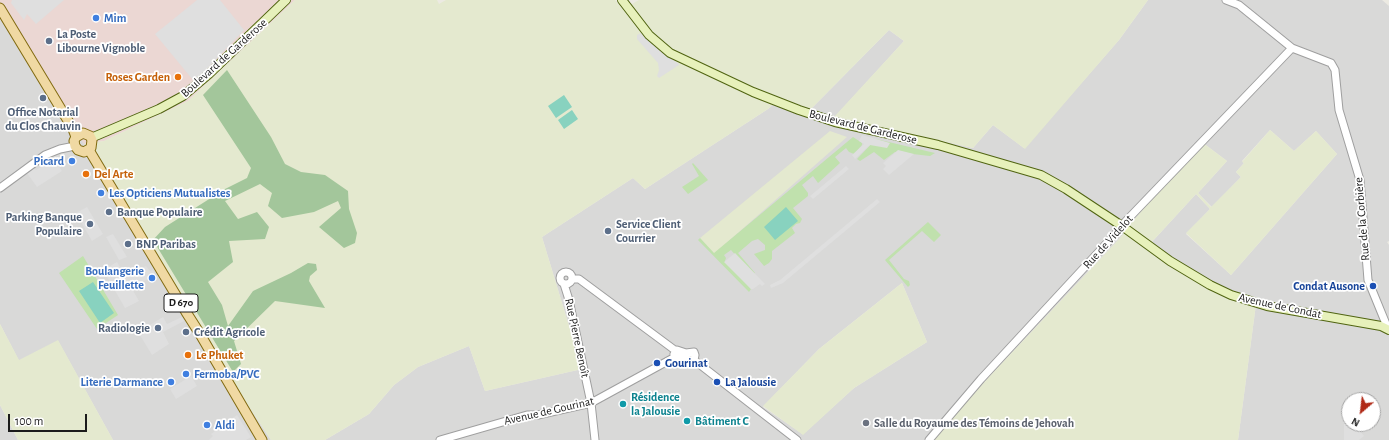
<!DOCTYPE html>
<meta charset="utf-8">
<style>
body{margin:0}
#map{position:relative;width:1389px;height:440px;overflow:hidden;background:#eceae2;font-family:"Alegreya Sans",sans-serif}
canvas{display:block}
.north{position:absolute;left:1341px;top:392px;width:40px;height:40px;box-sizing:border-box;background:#fff;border:1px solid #a4a4a4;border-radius:50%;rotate:208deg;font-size:11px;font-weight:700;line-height:16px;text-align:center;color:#1b1b1b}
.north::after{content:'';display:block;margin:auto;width:14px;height:18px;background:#b02a17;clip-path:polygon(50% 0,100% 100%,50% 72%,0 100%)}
.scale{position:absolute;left:8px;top:414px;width:79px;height:18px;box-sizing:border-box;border:2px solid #1b1b1b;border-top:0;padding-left:5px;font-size:12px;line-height:14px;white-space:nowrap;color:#1b1b1b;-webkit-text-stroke:3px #fff;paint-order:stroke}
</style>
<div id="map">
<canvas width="1389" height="440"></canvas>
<div class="north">N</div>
<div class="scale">100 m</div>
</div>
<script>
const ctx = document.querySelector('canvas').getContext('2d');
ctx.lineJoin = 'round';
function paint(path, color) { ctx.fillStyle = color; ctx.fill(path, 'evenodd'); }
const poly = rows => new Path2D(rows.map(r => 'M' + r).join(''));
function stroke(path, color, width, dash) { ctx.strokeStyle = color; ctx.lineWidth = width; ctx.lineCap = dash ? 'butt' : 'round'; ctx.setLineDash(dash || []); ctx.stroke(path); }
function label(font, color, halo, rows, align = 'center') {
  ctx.font = font + ' "Alegreya Sans",sans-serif'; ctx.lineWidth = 3.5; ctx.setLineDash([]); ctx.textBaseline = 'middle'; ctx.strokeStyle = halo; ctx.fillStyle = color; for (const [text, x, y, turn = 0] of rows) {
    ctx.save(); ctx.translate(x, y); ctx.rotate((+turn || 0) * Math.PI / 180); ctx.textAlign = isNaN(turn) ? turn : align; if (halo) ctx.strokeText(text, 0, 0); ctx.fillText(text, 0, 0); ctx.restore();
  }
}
paint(poly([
 [782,0,790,0,805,19,791,32,818,64,780,98,811,109,889,30,904,41,835,117,973,148,993,125,1024,148,1119,40,1148,0,1382,0,1389,6,1389,241,1387,242,1389,245,1389,440,1238,440,1256,304,1218,288,1181,265,1150,244,1196,194,1210,209,1186,234,1231,275,1337,154,1316,131,1294,151,1270,130,1242,161,1244,163,1236,172,1241,177,1212,207,1198,193,1227,161,1203,143,1129,225,1121,237,988,378,933,440,325,440,369,414,394,385,418,367,469,346,485,391,582,369,542,237,633,178,645,189,768,109,780,98,703,63],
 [902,283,927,342,854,388,803,434,763,407,819,349],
 [1349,400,1373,400,1373,424,1349,424],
 [0,12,93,156,189,316,271,440,113,440,58,341,19,361,0,324],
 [0,405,18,440,0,440]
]), '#d9d9d8');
paint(poly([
 [0,0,295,0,188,101,104,141,84,144,0,12]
]), '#ebd7d3');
paint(poly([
 [295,0,437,0,439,4,446,0,615,0,623,9,639,0,1148,0,1119,40,1025,149,993,125,973,148,834,117,904,41,889,30,811,109,780,98,768,109,645,189,633,178,542,237,582,369,485,391,469,346,418,367,394,385,369,414,325,440,271,440,189,316,93,156,84,144,104,141,188,101],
 [1270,130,1294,151,1316,131,1337,154,1231,275,1186,233,1210,209,1196,194,1150,244,1218,287,1256,304,1238,440,933,440,988,378,1121,237,1129,225,1203,143,1227,161,1198,193,1211,207,1241,177,1236,172,1244,163,1242,162],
 [830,131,847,137,714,254,700,238],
 [902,283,927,342,854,388,803,435,763,406,819,349],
 [0,324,19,360,58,340,113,440,18,440,0,405]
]), '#e4e9cf');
paint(poly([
 [853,137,862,143,862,145,854,154,849,152,846,148,835,157,840,163,818,183,813,176,802,185,808,193,808,196,793,208,802,219,800,223,796,224,792,228,795,233,772,251,772,259,769,263,764,266,754,254,765,250,765,245,758,239,752,241,738,253,755,273,753,275,731,250,724,255,726,258,725,261,751,289,749,292,698,240,700,238,714,253],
 [876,139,935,153,930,156,895,152,884,160,874,152,860,161,857,159],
 [693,163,708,180,688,194,682,187,699,176,692,164],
 [928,222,941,235,934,242,922,231,889,260,904,279,909,281,910,285,908,287,885,260],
 [83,256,118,315,97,329,59,273]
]), '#c0e1ad');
paint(poly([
 [227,70,271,137,285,164,301,172,325,175,348,191,349,209,357,233,355,243,344,248,319,227,341,208,338,201,314,212,282,218,268,206,272,193,260,184,225,201,238,219,257,212,269,227,265,239,229,241,233,262,208,282,222,305,228,326,253,291,291,273,308,263,316,264,317,270,310,276,309,281,325,308,275,301,234,341,241,364,233,372,153,240,165,227,225,189,247,178,251,168,203,95]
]), '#a3c69b');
paint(poly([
 [564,95,572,107,556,118,548,106],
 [572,110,578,119,564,129,558,120],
 [786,207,798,221,775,240,764,227],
 [93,282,114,313,100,323,79,291]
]), '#88d2bf');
paint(poly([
 [12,0,64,0,36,24,27,14,24,20,11,3],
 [197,0,220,0,244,30,198,78,193,80,155,34],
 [641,33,668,57,678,63,679,65,659,78,657,76,659,70,658,63,637,39,637,35],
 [862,135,890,143,887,148,870,145,855,159,852,155,864,144,859,141],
 [898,150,914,154,889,175,883,169,886,166,883,163],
 [54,159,62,171,37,187,27,173,34,168,36,170],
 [846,166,849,169,813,199,810,196],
 [877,199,880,202,783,283,771,288,770,285,780,280],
 [87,207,103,234,92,241,76,213],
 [113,234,127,257,119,260,106,237],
 [735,253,765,284,762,286,760,284,753,289,751,289,724,262],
 [117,262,125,276,146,266,150,271,153,270,155,274,150,278,131,287,139,301,125,308,103,270],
 [163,317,167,324,182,317,184,321,163,332,169,344,152,355,138,332],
 [191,376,197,386,176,399,170,389],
 [1347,414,1349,416,1349,424,1355,424,1364,436,1359,440,1344,440,1344,416],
 [237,415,251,437,246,440,209,440,213,436,211,434]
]), '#dfdfdf');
const tertiary = poly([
 [1226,0,1239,5,1292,48,1331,63,1335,70,1339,110,1360,180,1368,280,1386,324,1386,328],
 [0,188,45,155,60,149,75,146],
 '560 278a6 6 0 1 1 12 0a6 6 0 1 1-12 0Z',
 [572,279,579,279,676,351],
 [564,284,569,300,591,403,595,440],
 [674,354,677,350,686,353,694,352,695,355,694,360],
 [440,440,527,415,538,415,591,403,675,357,678,358,683,357,689,360,694,360,797,440],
 [929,440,981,379,1119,230,1126,221,1292,48]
]);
const secondary = poly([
 [622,0,649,35,670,53,753,92,799,110,835,122,938,145,1041,175,1066,189,1122,226,1170,261,1210,285,1231,295,1267,306,1381,326,1389,330],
 [91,138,159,109,183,96,209,74,286,0]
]);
const primary = poly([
 [0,8,73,129,76,137,74,141,75,146,78,150,84,152,91,148,92,140,90,136,83,133,76,137],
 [89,150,186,312,200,334,262,440]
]);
stroke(tertiary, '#9f9f9f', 9);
stroke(secondary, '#506411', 10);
stroke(primary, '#826b11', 11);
stroke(tertiary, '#fff', 7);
stroke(secondary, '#e7f1bb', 8);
stroke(primary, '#f0d9a3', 9);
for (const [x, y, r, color] of [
 [96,18,4,"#3f7fe0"],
 [49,41,4,"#5c6f8a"],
 [178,77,4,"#e8710a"],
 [43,98,4,"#5c6f8a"],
 [72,161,4,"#3f7fe0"],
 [86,174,4,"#e8710a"],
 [101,193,4,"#3f7fe0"],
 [109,212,4,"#5c6f8a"],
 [90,224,4,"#5c6f8a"],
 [608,231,4,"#5c6f8a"],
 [128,244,4,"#5c6f8a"],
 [152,278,4,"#3f7fe0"],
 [1373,286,4,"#1a4fb4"],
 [158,328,4,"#5c6f8a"],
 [186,332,4,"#5c6f8a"],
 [188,355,4,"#e8710a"],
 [657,363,4,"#1a4fb4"],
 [186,374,4,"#3f7fe0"],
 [171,382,4,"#3f7fe0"],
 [717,382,4,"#1a4fb4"],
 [623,404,4,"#0f9aa8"],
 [687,421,4,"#0f9aa8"],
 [866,423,4,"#6b7280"],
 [207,425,4,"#3f7fe0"]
]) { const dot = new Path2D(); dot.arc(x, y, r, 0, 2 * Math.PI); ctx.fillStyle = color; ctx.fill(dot); stroke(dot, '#fff', 1.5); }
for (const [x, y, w] of [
 [181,303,34]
]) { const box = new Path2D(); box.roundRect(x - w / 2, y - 9, w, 18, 3); ctx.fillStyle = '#fff'; ctx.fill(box); stroke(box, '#1b1b1b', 1); }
label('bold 11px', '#1b1b1b', null, [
 ["D 670",181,303]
]);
label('bold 12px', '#366cbe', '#fff', [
 ["Mim",104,18],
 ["Picard",64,161,"right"],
 ["Les Opticiens Mutualistes",109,193],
 ["Boulangerie",144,271,"right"],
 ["Feuillette",144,285,"right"],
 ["Fermoba/PVC",194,374],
 ["Literie Darmance",163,382,"right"],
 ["Aldi",215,425]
], 'left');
label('bold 12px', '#4e5e75', '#fff', [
 ["La Poste",57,34],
 ["Libourne Vignoble",57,48],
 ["Office Notarial",43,112,"center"],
 ["du Clos Chauvin",43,126,"center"],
 ["Banque Populaire",117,212],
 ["Parking Banque",82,217,"right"],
 ["Populaire",82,231,"right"],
 ["Service Client",616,224],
 ["Courrier",616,238],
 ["BNP Paribas",136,244],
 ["Radiologie",150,328,"right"],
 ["Crédit Agricole",194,332]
], 'left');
label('12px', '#1b1b1b', '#fff', [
 ["Boulevard de Garderose",224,58,-42],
 ["Boulevard de Garderose",863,127,14],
 ["Rue de la Corbière",1362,219,-95],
 ["Rue de Videlot",1108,242,-48],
 ["Avenue de Condat",1280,306,12],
 ["Rue Pierre Benoît",577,338,78],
 ["Avenue de Gourinat",549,411,-13]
]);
label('bold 12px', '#c56008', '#fff', [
 ["Roses Garden",170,77,"right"],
 ["Del Arte",94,174],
 ["Le Phuket",196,355]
], 'left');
label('bold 12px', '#164399', '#fff', [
 ["Condat Ausone",1365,286,"right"],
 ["Gourinat",665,363],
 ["La Jalousie",725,382]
], 'left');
label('bold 12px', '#0d838f', '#fff', [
 ["Résidence",631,397],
 ["la Jalousie",631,411],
 ["Bâtiment C",695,421]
], 'left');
label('bold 12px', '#5b616d', '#fff', [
 ["Salle du Royaume des Témoins de Jehovah",874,423]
], 'left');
</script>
